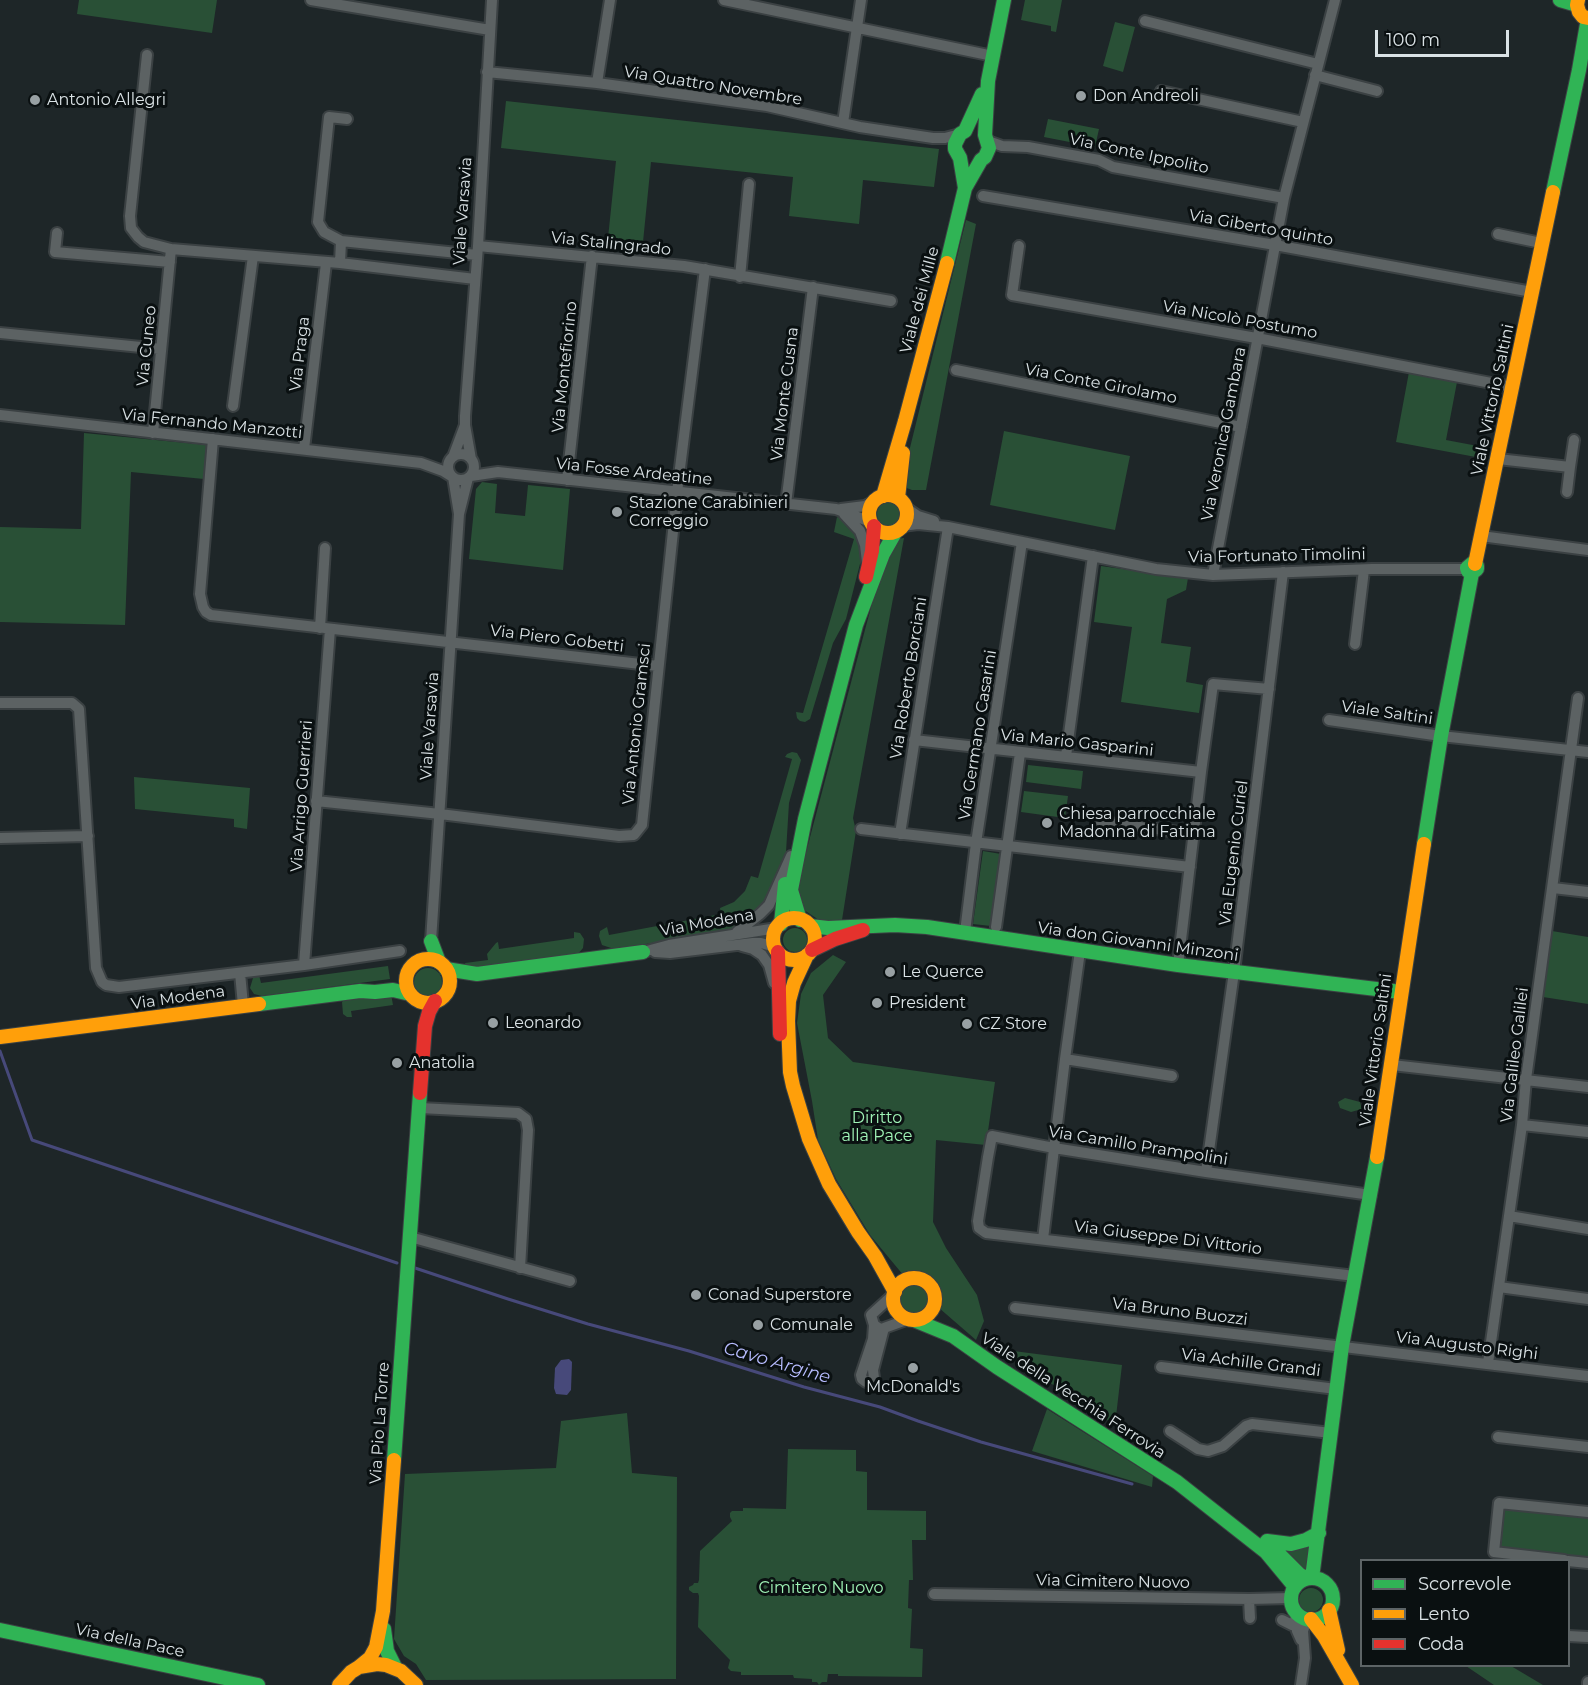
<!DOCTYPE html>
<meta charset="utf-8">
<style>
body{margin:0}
#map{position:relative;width:1588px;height:1685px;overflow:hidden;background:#1e2628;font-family:Montserrat,sans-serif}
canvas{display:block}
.legend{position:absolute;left:1360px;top:1559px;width:210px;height:108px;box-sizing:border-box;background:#0a1011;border:2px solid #5d6466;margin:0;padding:8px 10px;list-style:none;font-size:18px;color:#dae2e5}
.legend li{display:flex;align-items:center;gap:12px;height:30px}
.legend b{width:30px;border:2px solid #5d6466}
.scale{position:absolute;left:1375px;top:30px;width:134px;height:27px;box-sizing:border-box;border:3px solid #dae2e5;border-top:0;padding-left:8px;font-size:18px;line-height:21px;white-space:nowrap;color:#dae2e5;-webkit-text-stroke:4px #0a1011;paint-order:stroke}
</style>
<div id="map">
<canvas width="1588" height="1685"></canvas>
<ul class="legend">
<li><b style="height:8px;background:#30b455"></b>Scorrevole</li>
<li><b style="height:8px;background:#ff9f0a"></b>Lento</li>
<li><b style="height:8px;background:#e5322d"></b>Coda</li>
</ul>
<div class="scale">100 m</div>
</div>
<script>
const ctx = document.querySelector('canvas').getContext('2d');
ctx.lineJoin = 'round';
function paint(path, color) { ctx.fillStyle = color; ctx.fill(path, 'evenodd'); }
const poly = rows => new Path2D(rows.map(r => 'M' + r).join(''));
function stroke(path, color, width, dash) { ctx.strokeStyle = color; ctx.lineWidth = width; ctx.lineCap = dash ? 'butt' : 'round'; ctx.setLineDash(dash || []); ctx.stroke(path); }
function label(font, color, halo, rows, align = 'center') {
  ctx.font = font + ' Montserrat,sans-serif'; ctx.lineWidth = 6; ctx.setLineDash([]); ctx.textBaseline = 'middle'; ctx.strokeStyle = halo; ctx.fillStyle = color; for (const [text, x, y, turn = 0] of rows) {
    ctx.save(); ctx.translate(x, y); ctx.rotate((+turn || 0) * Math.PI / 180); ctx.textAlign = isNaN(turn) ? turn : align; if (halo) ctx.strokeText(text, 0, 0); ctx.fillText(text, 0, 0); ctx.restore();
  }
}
paint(poly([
 [79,0,217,0,212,33,77,14],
 [1025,0,1062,0,1056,32,1051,31,1051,26,1021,20],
 [1115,22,1135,27,1123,72,1103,66],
 [506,101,939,149,934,187,863,180,859,224,789,216,793,177,651,162,643,242,608,238,616,161,501,148],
 [1048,119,1099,129,1095,147,1044,137],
 [966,220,976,224,926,490,912,490,904,487,906,464],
 [1409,372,1457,382,1446,440,1483,447,1481,458,1396,442],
 [1004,431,1130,456,1115,530,990,505],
 [84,433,207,445,204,479,131,472,125,625,0,622,0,527,81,529],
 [482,482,497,484,495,513,525,516,528,485,570,489,563,570,469,559,476,489],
 '877 514a12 12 0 1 1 24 0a12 12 0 1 1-24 0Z',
 [837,517,851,524,861,544,862,556,846,619,833,643,810,719,805,722,800,721,797,718,796,712,803,713,854,539,834,532],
 [904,538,853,818,856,831,842,920,822,924,816,918,804,910,798,902,796,890,879,577,895,539],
 [1101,566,1188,578,1186,590,1167,599,1161,643,1191,647,1186,682,1203,685,1199,713,1121,702,1132,627,1094,622],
 [792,752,797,753,801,760,789,803,786,852,777,882,766,903,749,920,728,931,614,949,602,945,599,936,600,931,607,927,609,935,721,914,720,908,734,902,745,891,751,876,758,878,792,759,785,757,787,754],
 [1028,765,1083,771,1081,789,1026,782],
 [134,777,250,788,247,829,234,827,234,819,135,809],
 [1024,791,1068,796,1065,818,1021,812],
 [983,851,1001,854,991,926,973,924],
 '783 940a12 12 0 1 1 24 0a12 12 0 1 1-24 0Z',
 [1552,931,1588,937,1588,1004,1543,997],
 [574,932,580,933,584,939,583,948,577,955,466,970,465,963,488,960,487,954,496,943,498,942,499,949,574,938],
 [833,955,846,962,823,995,828,1038,853,1062,995,1082,986,1145,936,1140,933,1222,946,1248,977,1295,984,1321,976,1340,931,1301,925,1312,920,1314,912,1315,903,1310,899,1303,899,1292,902,1288,909,1282,870,1235,836,1179,818,1140,812,1101,797,1023,801,994,811,973],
 [388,966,390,979,262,996,254,994,250,988,253,978,259,975,261,983],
 '414 982a14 14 0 1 1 28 0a14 14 0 1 1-28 0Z',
 [391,994,393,1005,351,1011,352,1017,347,1017,343,1014,342,1002,344,1000],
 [1345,1098,1360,1102,1362,1109,1351,1112,1340,1108,1338,1102],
 [998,1349,1122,1365,1115,1425],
 [1047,1409,1153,1476,1152,1487,1032,1451],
 [627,1413,632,1473,677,1477,676,1679,426,1680,416,1664,404,1656,394,1639,405,1474,556,1468,561,1421],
 [788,1449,856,1450,856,1471,867,1472,867,1510,926,1511,926,1540,912,1540,913,1580,909,1580,908,1608,912,1609,910,1648,923,1649,922,1677,838,1676,838,1674,828,1674,827,1682,822,1682,819,1685,817,1682,812,1682,812,1679,794,1678,793,1675,741,1675,741,1672,731,1671,728,1668,730,1660,698,1627,699,1596,698,1593,693,1593,689,1590,689,1587,693,1585,694,1583,698,1583,699,1580,700,1551,732,1521,730,1517,730,1513,732,1511,743,1511,743,1508,786,1509],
 [1503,1507,1588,1516,1588,1559,1498,1549],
 [1313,1540,1307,1573,1279,1548],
 '1299 1600a12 12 0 1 1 24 0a12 12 0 1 1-24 0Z',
 [1466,1666,1511,1666,1543,1685,1494,1685]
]), '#295036');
paint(poly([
 [569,1359,572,1362,571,1390,567,1395,556,1394,554,1388,555,1368,561,1360]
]), '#47497a');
stroke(poly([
 [0,1051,32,1140,397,1263],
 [415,1268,508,1299,588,1324,689,1351,804,1387,880,1407,918,1421,981,1442,1132,1484]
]), '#47497a', 3);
const street = poly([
 [311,0,490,30],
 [724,0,993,56],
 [1145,21,1318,64],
 [147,55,130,216,131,228,138,237,144,242,171,249,340,263,475,279],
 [487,72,597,83,767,106,860,127,933,138,945,138,960,134],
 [1315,75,1377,91],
 [597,83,610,0],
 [1161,91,1303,122],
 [843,123,861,0],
 [988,141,1002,146,1028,147,1099,160,1113,167,1284,198],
 [983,196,1275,245,1532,292],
 [57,233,55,252,170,262],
 [1498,234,1541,243],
 [341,241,324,232,318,222,329,117,347,119],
 [478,246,684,266,891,301],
 [1019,246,1012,295,1262,339,1512,387],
 [340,263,341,241,477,255],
 [740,277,749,184],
 [0,333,161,349],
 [956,370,1241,427],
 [233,406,253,256],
 [0,415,421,463,443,471,451,476],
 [153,433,171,249],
 [213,439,200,594,203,607,206,612,211,615,658,666],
 [304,449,326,263],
 '448 467a13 13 0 1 1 26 0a13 13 0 1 1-26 0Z',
 [453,457,465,425],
 [471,459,465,425,465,416,478,246,492,0],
 [1498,459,1570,467,1574,440],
 [471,476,498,472,836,509,871,522],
 [453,477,459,514],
 [567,480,592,256],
 [1567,492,1570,467],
 [786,504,813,287],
 [905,507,918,516,934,521],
 [841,509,865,506,875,501],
 [844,514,860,531,865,545,867,562],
 [902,526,918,524,948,527,1156,569,1213,575,1372,569,1467,569],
 [1481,536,1588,550],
 [1213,575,1284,198,1335,0],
 [320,628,325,548],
 [1355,644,1364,570],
 [0,703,72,703,79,709,96,968,102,982,106,985,119,987,304,965,400,951],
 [1329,720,1441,736,1588,752],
 [914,740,1201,772],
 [1066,756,1093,556],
 [316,801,440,814,619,836,634,835,642,825,678,484,705,269],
 [1101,822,1194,834],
 [861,829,1190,867],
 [900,834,948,527],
 [0,838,88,836],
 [1553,888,1588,892],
 [996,927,1020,753],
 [737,932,760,914,769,905,791,856],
 [965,932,976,843,1022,542],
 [431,941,459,514,468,478],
 [742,946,753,949,762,955,769,965,774,983],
 [643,952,669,945,777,928],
 [655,952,670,953,753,943,761,943,775,947],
 [304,965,330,629],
 [1178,965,1201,772,1213,684,1269,689],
 [240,973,243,1005],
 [1065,1059,1172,1076],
 [1392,1065,1588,1087],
 [420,1108,518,1113,526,1119,528,1130,520,1268],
 [1522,1125,1588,1132],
 [1206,1172,1234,972,1283,572],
 [1509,1216,1588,1229],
 [410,1237,570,1281],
 [1043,1239,1065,1059,1080,951],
 [1355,1276,986,1233,979,1228,978,1221,988,1157,992,1136,1054,1148,1206,1172,1371,1195],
 [1499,1287,1588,1299],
 [894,1294,871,1315,874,1325,880,1329,884,1328,909,1319],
 [1015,1308,1588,1376],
 [874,1325,873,1339,861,1375,862,1379,866,1382,872,1381,874,1378,873,1370,884,1328],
 [1488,1363,1522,1125,1526,1079,1578,698],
 [1161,1367,1336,1389],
 [1170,1431,1198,1449,1208,1451,1223,1446,1246,1426,1252,1424,1331,1433],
 [1498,1437,1588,1447],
 [1564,1560,1494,1552,1499,1503,1588,1512],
 [1568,1561,1588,1563],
 [934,1594,1249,1599,1291,1598],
 [1249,1599,1250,1618],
 [1297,1613,1295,1620,1297,1631,1301,1640],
 [1282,1620,1292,1625,1296,1624],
 [1568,1636,1588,1637],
 [1301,1685,1305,1658,1303,1631,1307,1619],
 [1588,1685,1588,1682]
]);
const fast = poly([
 [1560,0,1577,5],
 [965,188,960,158,955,149,955,144,960,134,965,131,982,94],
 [1553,192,1579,70,1588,18],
 [947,263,965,188,981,160,985,157,989,148,985,135,988,81,1004,0],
 [1424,844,1441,736,1472,573,1477,569,1477,566,1473,563,1467,568,1468,571,1472,573],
 [800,920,791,890,805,819,856,625,883,554,896,531],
 [781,924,785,884],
 [810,926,828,928,895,925,927,927,1178,965,1401,992],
 [431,941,439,962],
 [446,969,477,974,643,952],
 [259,1004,360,991,375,992,393,990,410,994],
 [914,1320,953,1336,997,1367,1177,1482,1266,1552,1295,1587],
 [394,1460,420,1093],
 [1267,1541,1291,1544,1306,1540,1319,1533],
 [1270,1545,1300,1575,1307,1578],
 [1312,1578,1342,1346,1377,1157],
 '1291 1599a21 21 0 1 1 42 0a21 21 0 1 1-42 0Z',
 [384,1629,387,1651,395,1667],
 [0,1630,258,1685]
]);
const slow = poly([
 [1578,0,1577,5,1579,12,1583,17,1588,18],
 '869 514a19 19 0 1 1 38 0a19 19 0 1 1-38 0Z',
 [883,496,905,421,947,263],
 [898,498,903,453],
 [1475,564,1553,192],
 '773 939a21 21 0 1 1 42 0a21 21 0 1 1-42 0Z',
 [807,955,794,983,789,1001,788,1021,790,1072,793,1086,809,1139,829,1184,858,1232,875,1256,895,1292],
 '406 981a22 22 0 1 1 44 0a22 22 0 1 1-44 0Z',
 [0,1037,259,1004],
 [1377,1157,1424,844],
 '893 1299a21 21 0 1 1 42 0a21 21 0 1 1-42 0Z',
 [1329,1610,1338,1650],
 [1311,1619,1324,1636,1352,1685],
 [359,1667,370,1658,376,1647,383,1611,394,1460],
 [339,1685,351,1672,359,1667,377,1664,386,1665,401,1671,416,1685]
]);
const jam = poly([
 [866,577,872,551,874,526],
 [812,950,835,939,863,930],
 [778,952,780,1034],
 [420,1093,425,1026,429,1012,435,1001]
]);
stroke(street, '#3b4143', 14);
stroke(fast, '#3b4143', 16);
stroke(slow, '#3b4143', 16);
stroke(jam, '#3b4143', 16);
stroke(street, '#5c6263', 10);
stroke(fast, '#30b455', 14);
stroke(slow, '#ff9f0a', 14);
stroke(jam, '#e5322d', 14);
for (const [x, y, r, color] of [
 [1081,96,6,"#98a0a3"],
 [35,100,6,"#98a0a3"],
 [617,512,6,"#98a0a3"],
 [1047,823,6,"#98a0a3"],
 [890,972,6,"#98a0a3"],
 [877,1003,6,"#98a0a3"],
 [493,1023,6,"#98a0a3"],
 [967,1024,6,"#98a0a3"],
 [397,1063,6,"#98a0a3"],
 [696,1295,6,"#98a0a3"],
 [758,1325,6,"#98a0a3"],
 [913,1368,6,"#98a0a3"]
]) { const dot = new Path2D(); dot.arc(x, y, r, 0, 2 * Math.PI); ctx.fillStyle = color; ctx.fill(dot); stroke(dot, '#0a1011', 2); }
label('16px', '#dae2e5', '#0a1011', [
 ["Via Quattro Novembre",713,86,9],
 ["Via Conte Ippolito",1139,154,12],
 ["Viale Varsavia",463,211,-86],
 ["Via Giberto quinto",1261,228,10],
 ["Via Stalingrado",611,244,6],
 ["Viale dei Mille",920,300,-75],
 ["Via Nicolò Postumo",1240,320,10],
 ["Via Cuneo",147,346,-84],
 ["Via Praga",300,354,-83],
 ["Via Montefiorino",565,367,-84],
 ["Via Conte Girolamo",1101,384,11],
 ["Via Monte Cusna",785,394,-83],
 ["Viale Vittorio Saltini",1493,400,-78],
 ["Via Fernando Manzotti",212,424,6],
 ["Via Veronica Gambara",1224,434,-79],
 ["Via Fosse Ardeatine",634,472,6],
 ["Via Fortunato Timolini",1277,556,-1],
 ["Via Piero Gobetti",557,639,7],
 ["Via Roberto Borciani",909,678,-81],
 ["Viale Saltini",1387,713,8],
 ["Via Antonio Gramsci",637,724,-84],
 ["Viale Varsavia",430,726,-86],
 ["Via Germano Casarini",978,735,-81],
 ["Via Mario Gasparini",1077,743,6],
 ["Via Arrigo Guerrieri",302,796,-86],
 ["Via Eugenio Curiel",1234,853,-83],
 ["Via Modena",707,923,-10],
 ["Via don Giovanni Minzoni",1138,942,8],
 ["Via Modena",178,998,-8],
 ["Viale Vittorio Saltini",1376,1050,-82],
 ["Via Galileo Galilei",1515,1055,-83],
 ["Via Camillo Prampolini",1138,1146,9],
 ["Via Giuseppe Di Vittorio",1168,1238,7],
 ["Via Bruno Buozzi",1180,1312,7],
 ["Via Augusto Righi",1467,1346,7],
 ["Via Achille Grandi",1251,1363,7],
 ["Viale della Vecchia Ferrovia",1073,1396,33],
 ["Via Pio La Torre",380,1423,-86],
 ["Via Cimitero Nuovo",1113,1582,1],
 ["Via della Pace",130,1641,12]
]);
label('16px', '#dae2e5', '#0a1011', [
 ["Don Andreoli",1093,96],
 ["Antonio Allegri",47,100],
 ["Stazione Carabinieri",629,503],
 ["Correggio",629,521],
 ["Chiesa parrocchiale",1059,814],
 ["Madonna di Fatima",1059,832],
 ["Le Querce",902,972],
 ["President",889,1003],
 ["Leonardo",505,1023],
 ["CZ Store",979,1024],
 ["Anatolia",409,1063],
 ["Conad Superstore",708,1295],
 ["Comunale",770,1325],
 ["McDonald's",913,1387,"center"]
], 'left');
label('16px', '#a0f4b7', '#0a1011', [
 ["Diritto",877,1118],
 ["alla Pace",877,1136],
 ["Cimitero Nuovo",821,1588]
]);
label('italic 18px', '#b7bcff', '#0a1011', [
 ["Cavo Argine",777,1363,16]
]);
</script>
